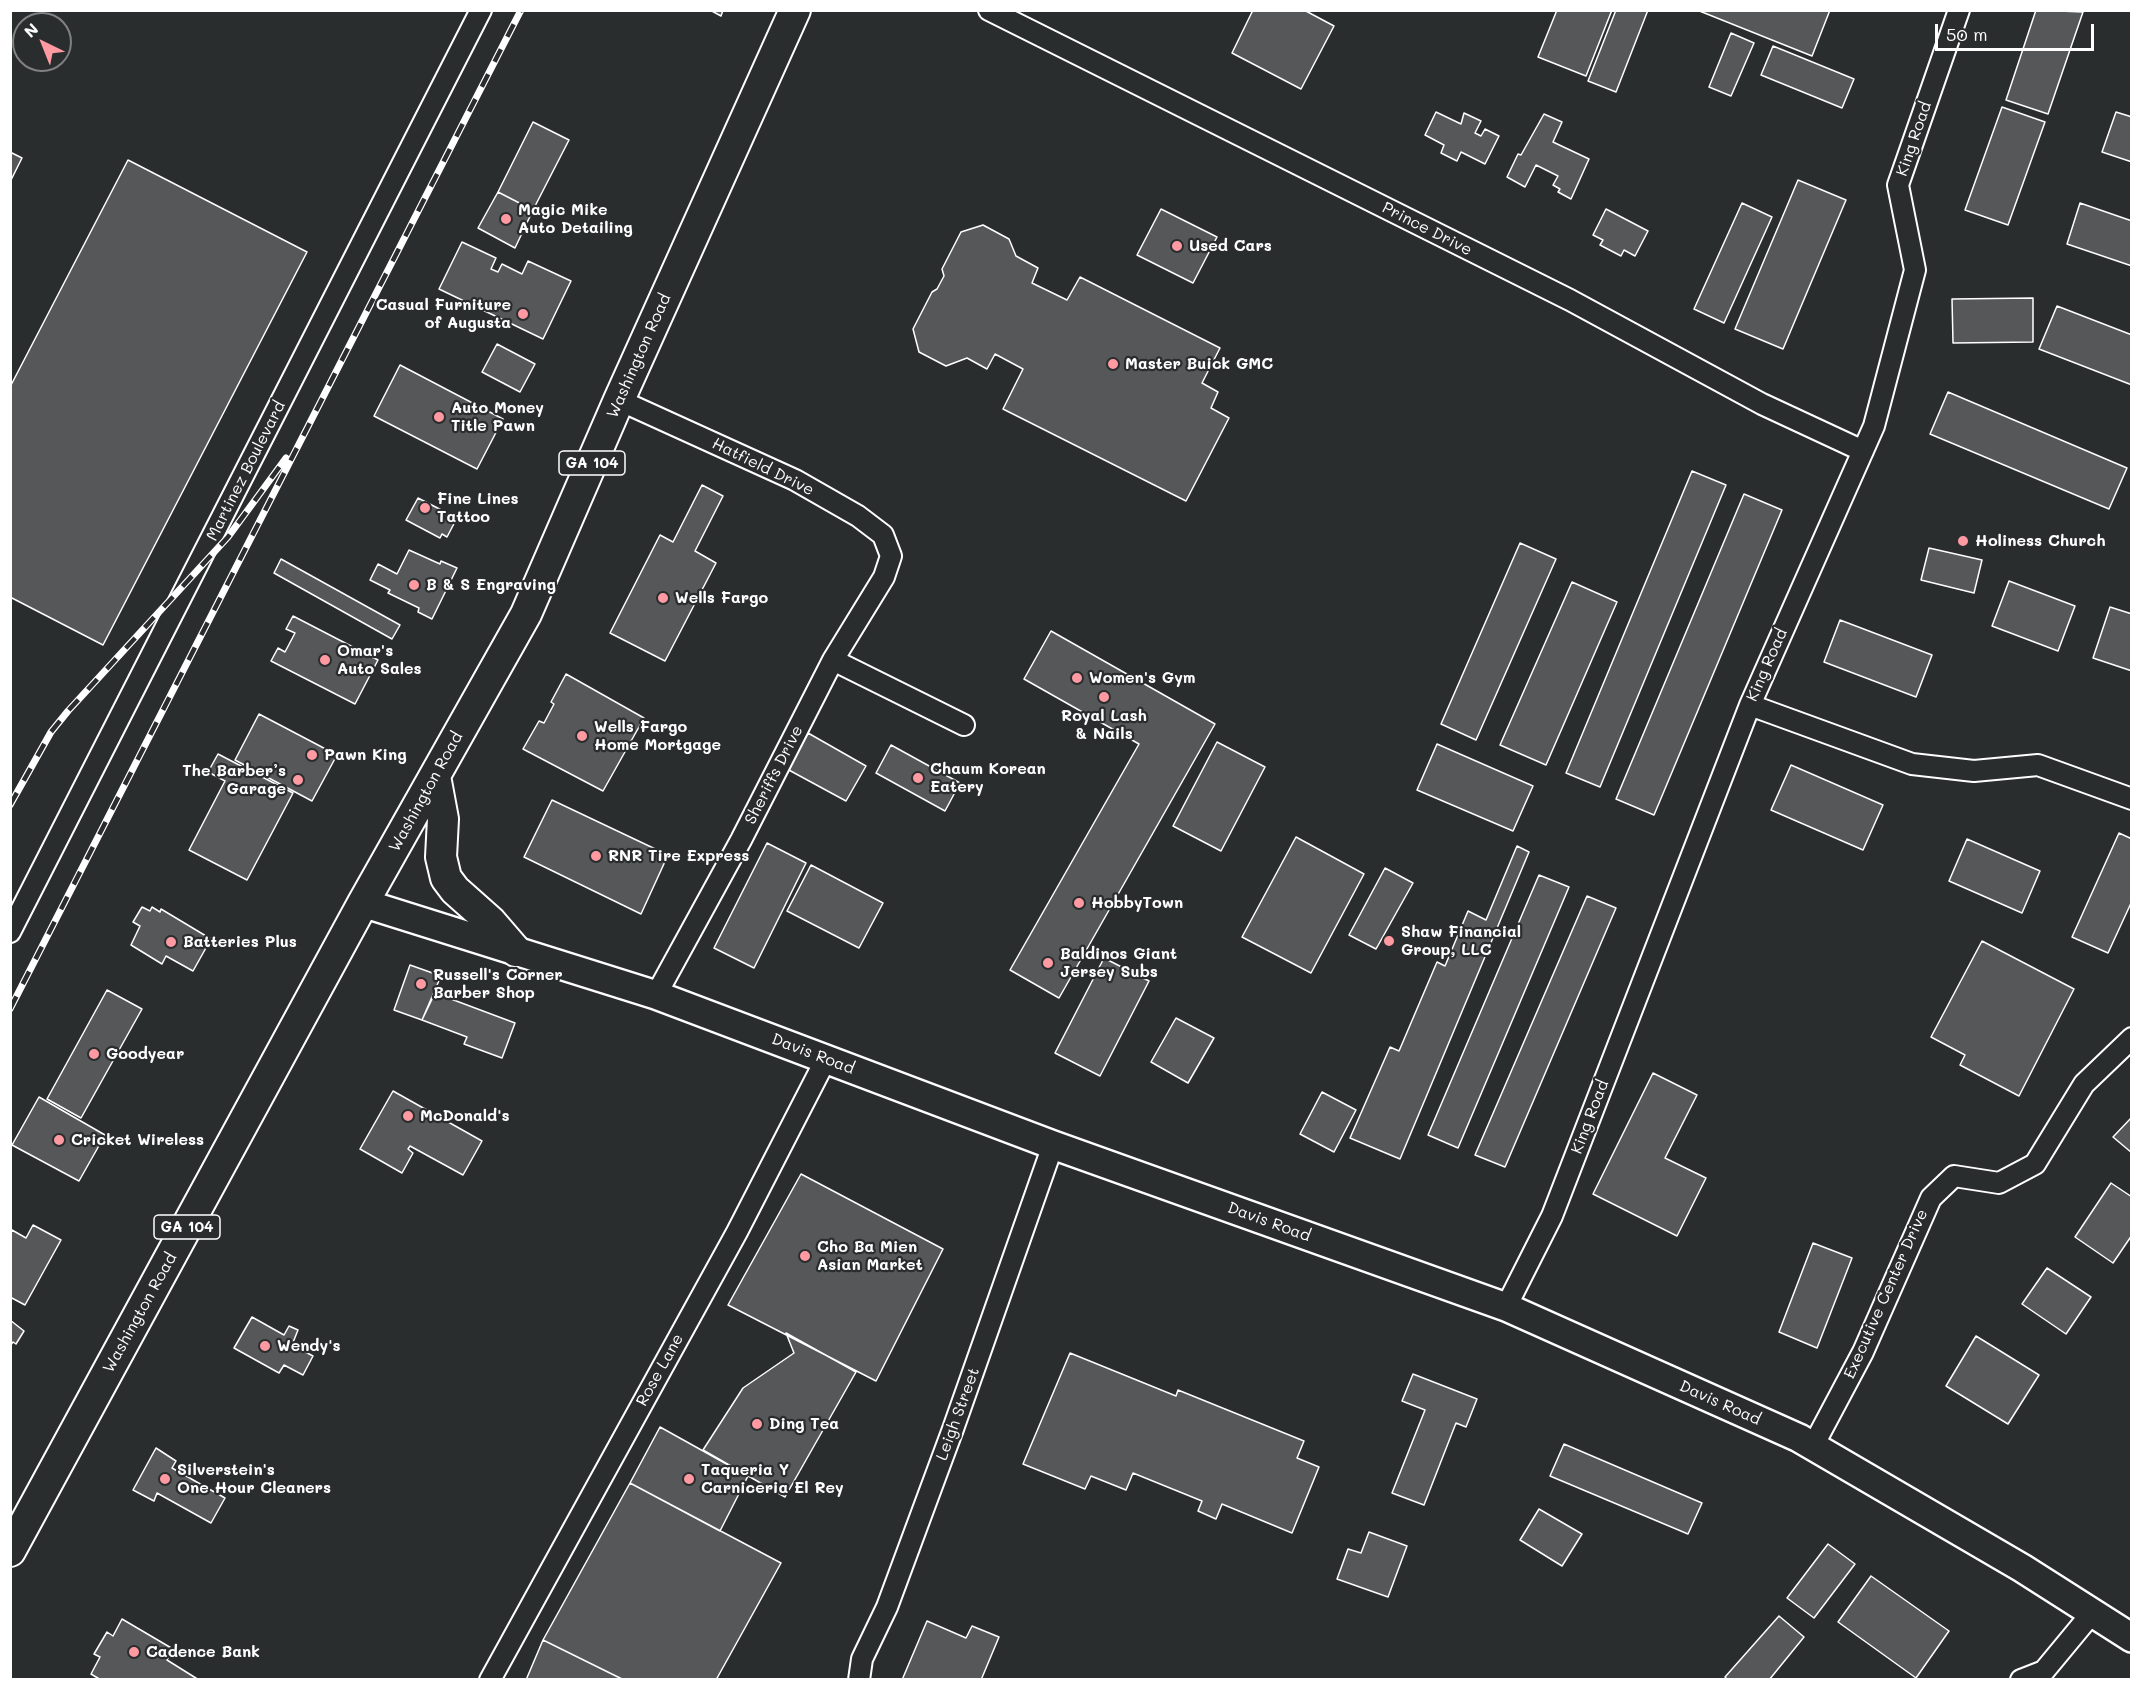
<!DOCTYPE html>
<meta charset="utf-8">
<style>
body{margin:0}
#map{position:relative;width:2142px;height:1690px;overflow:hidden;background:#2a2d2e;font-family:Mali,sans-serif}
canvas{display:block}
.frame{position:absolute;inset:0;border:12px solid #fff;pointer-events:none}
.north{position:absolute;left:12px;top:12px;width:60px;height:60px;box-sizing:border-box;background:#2a2d2e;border:2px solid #7f8182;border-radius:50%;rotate:317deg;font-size:16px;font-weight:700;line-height:24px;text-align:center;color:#fff}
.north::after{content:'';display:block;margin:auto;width:21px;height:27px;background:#ff9aa2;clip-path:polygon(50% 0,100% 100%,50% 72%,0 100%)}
.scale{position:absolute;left:1935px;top:24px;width:159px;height:27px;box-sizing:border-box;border:3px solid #fff;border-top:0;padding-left:8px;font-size:18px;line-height:21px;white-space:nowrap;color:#fff;-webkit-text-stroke:4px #2a2d2e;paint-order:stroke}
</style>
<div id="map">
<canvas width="2142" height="1690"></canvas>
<div class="frame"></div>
<div class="north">N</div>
<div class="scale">50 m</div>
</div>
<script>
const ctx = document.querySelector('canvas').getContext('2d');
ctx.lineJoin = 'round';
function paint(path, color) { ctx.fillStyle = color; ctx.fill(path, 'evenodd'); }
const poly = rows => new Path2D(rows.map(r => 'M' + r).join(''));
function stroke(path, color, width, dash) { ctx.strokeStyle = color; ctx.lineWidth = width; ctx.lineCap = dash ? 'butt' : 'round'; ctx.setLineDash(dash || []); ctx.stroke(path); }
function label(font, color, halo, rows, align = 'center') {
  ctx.font = font + ' Mali,sans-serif'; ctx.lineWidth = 4.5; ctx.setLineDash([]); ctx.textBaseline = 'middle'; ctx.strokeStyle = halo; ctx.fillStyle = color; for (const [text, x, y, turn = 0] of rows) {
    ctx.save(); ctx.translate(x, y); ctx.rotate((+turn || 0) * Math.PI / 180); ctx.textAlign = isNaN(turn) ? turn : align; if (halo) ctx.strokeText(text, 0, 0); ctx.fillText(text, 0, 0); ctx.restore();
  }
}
const building = poly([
 [710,10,723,10,721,16,710,10],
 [1253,10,1304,10,1334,26,1301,89,1232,53,1253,10],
 [1557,10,1612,10,1586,76,1538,57,1557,10],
 [1616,10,1648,10,1616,92,1588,81,1616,10],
 [1697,10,1830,10,1812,56,1697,10],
 [2036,10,2083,12,2048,114,2006,100,2036,10],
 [1731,33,1754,43,1731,96,1709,87,1731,33],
 [1773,46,1854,79,1842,108,1761,75,1773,46],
 [2002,107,2045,122,2008,225,1965,210,2002,107],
 [1436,112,1461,124,1464,113,1481,121,1475,133,1481,136,1485,129,1499,136,1485,164,1461,152,1457,161,1441,153,1444,145,1425,135,1436,112],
 [2116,112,2132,117,2132,162,2102,152,2116,112],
 [1544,114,1562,122,1553,142,1589,159,1571,199,1558,192,1560,189,1553,185,1558,176,1536,165,1525,187,1507,177,1518,154,1521,155,1544,114],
 [533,122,569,140,533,210,498,192,533,122],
 [10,152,22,158,10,182,10,152],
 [128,160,307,252,103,645,10,597,10,387,128,160],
 [1798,180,1846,200,1783,349,1735,329,1798,180],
 [498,192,533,210,515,248,478,228,498,192],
 [1742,203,1772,217,1724,323,1694,309,1742,203],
 [2080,203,2132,221,2132,266,2067,244,2080,203],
 [1161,209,1217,237,1193,283,1137,255,1161,209],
 [1606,209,1648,231,1635,256,1624,250,1621,256,1600,245,1603,240,1593,235,1606,209],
 [983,225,1009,239,1016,256,1038,268,1032,283,1067,300,1080,277,1220,348,1202,383,1218,392,1211,408,1229,418,1186,501,1003,409,1023,369,995,354,987,369,967,358,946,366,919,352,913,329,932,292,937,289,944,276,942,269,961,232,983,225],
 [462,242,496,258,491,269,498,272,502,264,522,274,528,261,571,281,543,339,439,289,462,242],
 [2033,298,2033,342,1953,343,1952,299,2033,298],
 [2057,306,2132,335,2132,385,2039,349,2057,306],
 [497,344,535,364,520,392,482,372,497,344],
 [400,365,503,419,477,469,374,416,400,365],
 [1948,392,2127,468,2109,509,1930,434,1948,392],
 [1692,471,1726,485,1600,787,1566,773,1692,471],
 [702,485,723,496,695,551,716,563,665,661,610,633,660,535,673,542,702,485],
 [1744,494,1782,510,1654,815,1616,799,1744,494],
 [418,498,457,518,447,537,442,534,440,538,406,520,418,498],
 [1520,543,1556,559,1476,740,1441,724,1520,543],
 [1929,548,1982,560,1974,593,1921,580,1929,548],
 [409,550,440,564,441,561,457,568,432,619,418,612,419,608,388,593,390,590,370,580,378,564,397,574,409,550],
 [281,559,400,625,392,639,274,573,281,559],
 [2009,581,2075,606,2058,651,1992,626,2009,581],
 [1572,582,1617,602,1546,765,1500,745,1572,582],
 [2110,607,2132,614,2132,671,2093,658,2110,607],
 [293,616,378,660,355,704,271,661,278,648,285,652,295,633,286,629,293,616],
 [1840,620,1932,655,1916,697,1824,662,1840,620],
 [1051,631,1215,724,1059,998,1010,970,1139,744,1024,679,1051,631],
 [566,674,644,718,603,791,523,749,539,721,544,723,554,704,551,702,566,674],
 [259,714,337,755,312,801,235,760,259,714],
 [808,733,866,766,846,801,787,769,808,733],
 [1217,742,1265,767,1221,851,1173,826,1217,742],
 [1437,744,1533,786,1513,831,1417,790,1437,744],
 [891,745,960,783,945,811,876,773,891,745],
 [218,754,293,793,247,880,189,850,225,781,208,772,218,754],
 [1791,765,1883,805,1863,850,1771,810,1791,765],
 [552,800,668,855,641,914,524,857,552,800],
 [2119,833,2132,839,2132,901,2108,953,2072,937,2119,833],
 [1296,837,1364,874,1311,973,1242,937,1296,837],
 [1967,839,2040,871,2022,913,1949,881,1967,839],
 [767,843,806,863,754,968,714,948,767,843],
 [1517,846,1529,852,1400,1159,1350,1138,1390,1047,1399,1051,1437,962,1445,966,1468,911,1486,920,1517,846],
 [811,865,883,903,859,948,787,911,811,865],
 [1385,868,1413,883,1376,949,1349,935,1385,868],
 [1539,875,1569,887,1458,1148,1428,1135,1539,875],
 [1587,896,1616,908,1505,1167,1475,1155,1587,896],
 [142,907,150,911,152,907,160,912,161,909,211,939,193,971,166,956,162,964,131,945,140,926,133,922,142,907],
 [1982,941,2074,989,2019,1096,1960,1065,1965,1055,1931,1037,1982,941],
 [1104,958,1149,981,1100,1076,1055,1053,1104,958],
 [410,965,441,976,422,1020,394,1010,410,965],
 [107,990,142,1009,81,1118,47,1099,107,990],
 [435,993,515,1023,502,1058,464,1044,467,1037,422,1020,435,993],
 [1176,1018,1214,1038,1188,1083,1151,1062,1176,1018],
 [1653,1073,1697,1095,1665,1158,1706,1178,1677,1236,1593,1194,1653,1073],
 [393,1091,482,1141,463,1175,410,1146,408,1149,413,1153,402,1173,360,1149,393,1091],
 [1322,1092,1356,1110,1334,1152,1300,1134,1322,1092],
 [39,1097,105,1135,79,1181,12,1145,39,1097],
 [2132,1117,2132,1153,2113,1137,2132,1117],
 [801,1174,943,1249,876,1381,728,1305,801,1174],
 [2111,1183,2132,1197,2132,1235,2113,1263,2075,1237,2111,1183],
 [33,1225,61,1240,25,1305,10,1297,10,1233,12,1230,26,1238,33,1225],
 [1813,1243,1852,1258,1817,1348,1779,1332,1813,1243],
 [2047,1268,2091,1297,2066,1334,2022,1304,2047,1268],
 [252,1317,284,1335,289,1326,298,1330,292,1345,313,1356,303,1375,284,1365,279,1373,234,1348,252,1317],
 [10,1320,24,1331,16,1344,13,1342,10,1346,10,1320],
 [786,1333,856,1372,785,1497,703,1450,743,1388,794,1353,786,1333],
 [1976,1336,2039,1375,2008,1424,1946,1386,1976,1336],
 [1070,1353,1176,1396,1178,1390,1304,1441,1297,1458,1319,1467,1292,1533,1222,1504,1216,1519,1198,1511,1202,1501,1133,1473,1126,1490,1091,1476,1085,1489,1023,1464,1070,1353],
 [1413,1374,1477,1399,1466,1427,1456,1423,1424,1505,1392,1493,1425,1410,1402,1401,1413,1374],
 [660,1427,748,1476,720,1531,630,1483,660,1427],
 [1564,1444,1702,1503,1688,1534,1550,1476,1564,1444],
 [156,1448,176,1461,172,1468,225,1498,211,1523,157,1493,154,1501,133,1490,156,1448],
 [630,1483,781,1563,716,1680,624,1680,543,1640,630,1483],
 [1539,1509,1582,1534,1562,1566,1520,1540,1539,1509],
 [1369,1532,1407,1546,1388,1597,1337,1579,1348,1549,1361,1553,1369,1532],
 [1828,1544,1855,1564,1814,1618,1787,1598,1828,1544],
 [1871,1576,1949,1631,1916,1678,1838,1622,1871,1576],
 [1779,1616,1804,1637,1769,1680,1728,1680,1725,1677,1779,1616],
 [122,1619,173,1649,167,1660,199,1680,101,1680,91,1674,100,1657,94,1654,107,1632,113,1636,122,1619],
 [927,1621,966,1638,972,1626,999,1637,981,1680,902,1680,927,1621],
 [543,1640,624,1680,526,1680,543,1640]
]);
paint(building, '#555758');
stroke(building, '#fff', 1.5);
const minor = poly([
 [989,10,1570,300,1762,404,1863,451],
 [619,400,795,480,858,516,883,535,891,556,884,577,833,660,741,840,656,995],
 [833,660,964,725],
 [1750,705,1912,764,1974,771,2038,765,2132,799],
 [10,932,481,10],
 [1506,1307,1552,1216,1750,705,1874,426,1915,270,1898,185,1959,10],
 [1813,1446,1863,1352,1931,1198,1954,1176,1999,1183,2035,1164,2084,1084,2132,1038],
 [490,1680,737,1232,826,1059],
 [859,1680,862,1659,887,1607,953,1429,1053,1145],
 [2021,1680,2044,1671,2092,1613]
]);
const secondary = poly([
 [363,903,656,995,1053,1145,1506,1307,1799,1438,2022,1568,2132,1638]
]);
const primary = poly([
 [435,776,443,819,441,857,446,878,455,890,491,922,516,951],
 [10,1551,363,903,526,614,619,400,795,10]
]);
stroke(minor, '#fff', 24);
stroke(secondary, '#fff', 32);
stroke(primary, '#fff', 34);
stroke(minor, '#2a2d2e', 20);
stroke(secondary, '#2a2d2e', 27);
stroke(primary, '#2a2d2e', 30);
const rail = poly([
 [10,805,51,732,68,711,228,537,286,458],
 [10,1009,521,10]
]);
stroke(rail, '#fff', 7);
stroke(rail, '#2a2d2e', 4.5, [14]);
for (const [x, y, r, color] of [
 [506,219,6,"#ff9aa2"],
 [1177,246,6,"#ff9aa2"],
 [523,314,6,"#ff9aa2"],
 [1113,364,6,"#ff9aa2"],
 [439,417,6,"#ff9aa2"],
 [425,508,6,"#ff9aa2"],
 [1963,541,6,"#ff9aa2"],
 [414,585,6,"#ff9aa2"],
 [663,598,6,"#ff9aa2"],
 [325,660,6,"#ff9aa2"],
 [1077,678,6,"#ff9aa2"],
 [1104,697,6,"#ff9aa2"],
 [582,736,6,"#ff9aa2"],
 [312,755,6,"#ff9aa2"],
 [918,778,6,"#ff9aa2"],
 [298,780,6,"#ff9aa2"],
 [596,856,6,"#ff9aa2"],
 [1079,903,6,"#ff9aa2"],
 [1389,941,6,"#ff9aa2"],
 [171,942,6,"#ff9aa2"],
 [1048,963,6,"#ff9aa2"],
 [421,984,6,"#ff9aa2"],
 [94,1054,6,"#ff9aa2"],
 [408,1116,6,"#ff9aa2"],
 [59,1140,6,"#ff9aa2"],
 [805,1256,6,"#ff9aa2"],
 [265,1346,6,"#ff9aa2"],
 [757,1424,6,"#ff9aa2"],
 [165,1479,6,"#ff9aa2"],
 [689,1479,6,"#ff9aa2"],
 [134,1652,6,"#ff9aa2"]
]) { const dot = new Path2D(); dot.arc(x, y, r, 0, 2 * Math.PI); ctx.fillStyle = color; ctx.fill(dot); stroke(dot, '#2a2d2e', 2); }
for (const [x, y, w] of [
 [592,463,66],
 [187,1227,66]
]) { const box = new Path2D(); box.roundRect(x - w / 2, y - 12, w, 24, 4.5); ctx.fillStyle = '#2a2d2e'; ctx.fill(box); stroke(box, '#fff', 1.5); }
label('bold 15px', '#fff', null, [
 ["GA 104",592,463],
 ["GA 104",187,1227]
]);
label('16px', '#fff', '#2a2d2e', [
 ["King Road",1914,139,-71],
 ["Prince Drive",1427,229,27],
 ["Washington Road",639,356,-66],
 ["Hatfield Drive",763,467,26],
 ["Martinez Boulevard",246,471,-63],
 ["King Road",1767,665,-66],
 ["Sheriffs Drive",774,775,-63],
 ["Washington Road",426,792,-61],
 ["Davis Road",813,1054,21],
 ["King Road",1590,1117,-69],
 ["Davis Road",1269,1222,20],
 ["Executive Center Drive",1886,1294,-66],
 ["Washington Road",140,1313,-61],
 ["Rose Lane",660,1370,-61],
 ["Davis Road",1720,1403,24],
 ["Leigh Street",958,1414,-70]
]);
label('bold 16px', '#fff', '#2a2d2e', [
 ["Magic Mike",518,210],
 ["Auto Detailing",518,228],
 ["Used Cars",1189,246],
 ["Casual Furniture",511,305,"right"],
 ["of Augusta",511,323,"right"],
 ["Master Buick GMC",1125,364],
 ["Auto Money",451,408],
 ["Title Pawn",451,426],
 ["Fine Lines",437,499],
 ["Tattoo",437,517],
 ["Holiness Church",1975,541],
 ["B & S Engraving",426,585],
 ["Wells Fargo",675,598],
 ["Omar's",337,651],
 ["Auto Sales",337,669],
 ["Women's Gym",1089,678],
 ["Royal Lash",1104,716,"center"],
 ["& Nails",1104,734,"center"],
 ["Wells Fargo",594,727],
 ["Home Mortgage",594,745],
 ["Pawn King",324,755],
 ["Chaum Korean",930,769],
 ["Eatery",930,787],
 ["The Barber’s",286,771,"right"],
 ["Garage",286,789,"right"],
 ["RNR Tire Express",608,856],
 ["HobbyTown",1091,903],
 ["Shaw Financial",1401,932],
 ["Group, LLC",1401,950],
 ["Batteries Plus",183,942],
 ["Baldinos Giant",1060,954],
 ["Jersey Subs",1060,972],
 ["Russell's Corner",433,975],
 ["Barber Shop",433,993],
 ["Goodyear",106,1054],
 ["McDonald's",420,1116],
 ["Cricket Wireless",71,1140],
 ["Cho Ba Mien",817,1247],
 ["Asian Market",817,1265],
 ["Wendy's",277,1346],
 ["Ding Tea",769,1424],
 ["Silverstein's",177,1470],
 ["One Hour Cleaners",177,1488],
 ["Taqueria Y",701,1470],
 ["Carniceria El Rey",701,1488],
 ["Cadence Bank",146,1652]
], 'left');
</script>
